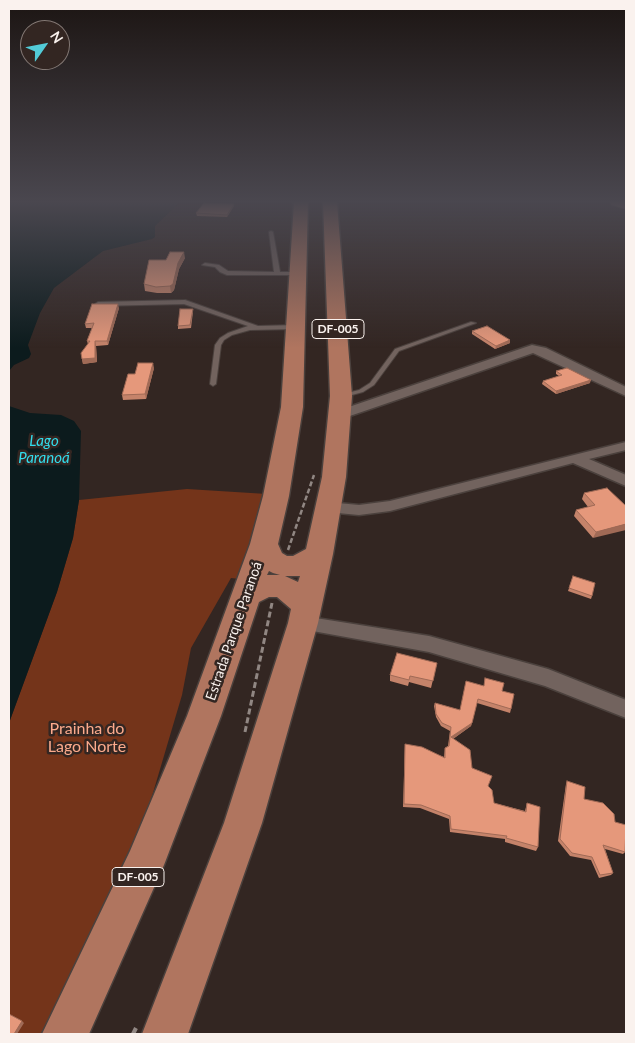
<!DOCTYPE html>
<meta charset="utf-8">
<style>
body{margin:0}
#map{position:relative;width:635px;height:1043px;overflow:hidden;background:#332622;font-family:Lato,sans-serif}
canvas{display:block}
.frame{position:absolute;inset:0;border:10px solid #faf2ee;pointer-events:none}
.north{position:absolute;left:20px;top:20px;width:50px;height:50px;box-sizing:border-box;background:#332622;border:1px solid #837874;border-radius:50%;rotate:57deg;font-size:14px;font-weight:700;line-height:20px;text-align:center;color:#faf2ee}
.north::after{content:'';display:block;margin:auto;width:18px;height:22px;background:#52cbd7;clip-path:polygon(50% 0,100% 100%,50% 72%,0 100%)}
</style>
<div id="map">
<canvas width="635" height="1043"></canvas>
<div class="frame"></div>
<div class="north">N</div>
</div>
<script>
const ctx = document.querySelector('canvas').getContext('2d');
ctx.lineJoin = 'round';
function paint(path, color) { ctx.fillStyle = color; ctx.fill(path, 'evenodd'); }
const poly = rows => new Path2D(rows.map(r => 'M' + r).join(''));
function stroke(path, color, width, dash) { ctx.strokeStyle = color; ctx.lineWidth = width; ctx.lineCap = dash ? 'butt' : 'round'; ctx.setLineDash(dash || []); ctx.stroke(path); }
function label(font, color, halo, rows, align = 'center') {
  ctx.font = font + ' Lato,sans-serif'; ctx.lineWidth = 5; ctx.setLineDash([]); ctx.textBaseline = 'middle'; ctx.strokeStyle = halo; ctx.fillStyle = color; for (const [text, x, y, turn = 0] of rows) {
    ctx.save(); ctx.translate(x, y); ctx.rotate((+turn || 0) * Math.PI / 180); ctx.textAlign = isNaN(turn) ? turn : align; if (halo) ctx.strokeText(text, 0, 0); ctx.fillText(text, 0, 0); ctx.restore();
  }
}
paint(poly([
 [187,489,267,494,240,579,231,578,191,648,182,695,142,830,72,984,47,1034,9,1034,9,723,57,592,73,538,79,500]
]), '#74341a');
paint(poly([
 [9,202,180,202,155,226,155,237,152,239,103,251,54,288,40,313,28,345,31,354,29,358,14,365,9,371],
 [9,406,30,413,61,415,74,421,81,431,79,500,73,538,57,592,9,723]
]), '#0c1b1d');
const lane = poly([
 [271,231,273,232,280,272,299,272,302,274,301,275,227,275,220,272,215,267,202,265,205,263,219,265,228,271,274,272,269,232,271,231],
 [185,300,258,326,296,325,299,327,296,329,250,330,232,335,224,340,221,345,216,384,213,386,210,384,215,345,220,338,228,333,248,326,184,304,98,306,95,304,98,302,185,300],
 [471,322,476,323,399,351,374,385,363,392,341,398,337,396,339,395,359,390,370,383,395,349,471,322]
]);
const street = poly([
 [532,345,546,348,626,387,626,396,533,353,344,418,334,418,332,415,334,412,532,345],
 [626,442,626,450,589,459,626,475,626,486,573,463,390,511,359,515,327,512,321,511,319,507,321,503,327,502,359,505,390,501,626,442],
 [303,616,429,636,548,669,626,700,626,718,545,686,429,652,296,628,294,623,296,618,303,616]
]);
const secondary = poly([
 [610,202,626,202,626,209,612,205,610,202]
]);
const primary = poly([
 [294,202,308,202,303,407,289,496,278,544,282,553,287,556,293,556,306,549,322,477,330,396,323,202,337,202,352,396,346,477,333,554,318,623,262,823,188,1034,142,1034,224,823,288,623,291,609,277,597,269,597,259,602,221,716,164,865,89,1034,42,1034,130,851,187,716,250,544,263,496,281,407,294,202],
 [269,571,273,573,280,575,267,575,269,571],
 [285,576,300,576,298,582,285,576]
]);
stroke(lane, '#4b413d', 2);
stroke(street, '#4b413d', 3);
stroke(secondary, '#4b413d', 2);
stroke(primary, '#4b413d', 3);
stroke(poly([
 [288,550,314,475]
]), '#918783', 2.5, [5, 2.5]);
stroke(poly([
 [245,732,272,603]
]), '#918783', 3, [6, 3]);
stroke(poly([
 [133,1034,136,1028]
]), '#918783', 4, [8, 4]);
paint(lane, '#72635e');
paint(street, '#72635e');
paint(secondary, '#916c5e');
paint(primary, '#b0755f');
paint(poly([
 [234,204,234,206,227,217,197,216,196,213],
 [185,258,179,269,174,290,171,293,157,293,145,291,144,284,166,260],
 [119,308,108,345,96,346,97,362,83,364,82,359,88,344,87,341,92,328,86,328,85,324],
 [193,312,191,328,178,329,178,326],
 [472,331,510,343,495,349,472,334],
 [154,368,146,399,123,400,122,395],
 [556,371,590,383,556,394,542,384,543,381,559,376,556,374],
 [584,493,626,506,593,538,574,516,576,510,588,507,582,499],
 [573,576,592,596,591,599,568,591],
 [437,663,431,688,409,682,408,686,390,681,390,675],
 [485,678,502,691,511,709,510,713,477,703,471,726,453,739,472,768,488,786,494,803,525,811,527,803,538,847,536,851,505,842,505,839,450,832,449,819,420,808,403,807,405,744,444,757,445,748,448,746,450,731,441,726,436,717,434,706,435,703,460,710,484,686],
 [567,781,584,799,615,822,625,852,623,854,605,849,613,873,611,875,599,878,591,860,570,856,558,841,566,784]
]), '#c5836a');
paint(poly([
 [234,204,234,206,227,217,227,215],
 [184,252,185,258,179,269,174,290,171,293,170,286,178,263],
 [118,304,119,308,108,345,107,341],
 [510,340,510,343,495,349,496,346],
 [95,341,96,346,97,362,83,364,82,359],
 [153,363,154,368,146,399,145,394],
 [591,380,590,383,556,394,556,391],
 [626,524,626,530,593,538,596,532],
 [472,723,471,726,450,741,451,737],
 [22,1021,24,1023,17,1034,14,1034]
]), '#a06a56');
const building = poly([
 [204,203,234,204,227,215,196,213,204,203],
 [170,252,184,252,178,263,173,284,170,286,156,287,144,284,149,260,166,260,170,252],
 [92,304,118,304,107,341,95,341,95,358,82,359,81,353,90,341,87,341,94,323,85,324,92,304],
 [180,309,193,309,190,325,178,326,180,309],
 [487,326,510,340,496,346,472,331,487,326],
 [138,363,153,363,145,394,122,395,128,374,135,374,138,363],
 [567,368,591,380,556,391,543,381,562,375,556,371,567,368],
 [607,488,626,506,626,524,596,532,576,510,595,505,584,493,607,488],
 [573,576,595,583,592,596,569,588,573,576],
 [397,653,437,663,433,681,410,676,409,680,390,675,397,653],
 [485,678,504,683,502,691,514,694,511,709,478,699,472,723,451,737,470,750,472,768,492,776,488,786,492,790,494,803,526,812,527,803,540,807,538,847,506,838,507,836,451,829,450,816,421,805,404,804,405,744,422,747,445,758,445,748,449,746,451,727,442,723,436,714,435,703,460,710,466,681,484,686,485,678],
 [567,781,585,787,584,799,603,803,614,814,615,822,626,825,625,852,603,845,613,873,600,875,592,857,572,853,560,839,567,781],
 [9,1014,22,1021,14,1034,9,1034,9,1014]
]);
paint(building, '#e5987b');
stroke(building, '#a06a56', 1);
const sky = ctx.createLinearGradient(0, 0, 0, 348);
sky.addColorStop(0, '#1c1513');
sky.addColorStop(0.58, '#4a474f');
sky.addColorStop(1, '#4a474f00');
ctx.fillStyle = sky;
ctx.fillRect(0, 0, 635, 348);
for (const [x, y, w] of [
 [338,329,52],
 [138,877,52]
]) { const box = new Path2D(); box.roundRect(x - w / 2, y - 9.5, w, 19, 4); ctx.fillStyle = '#332622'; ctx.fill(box); stroke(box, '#faf2ee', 1); }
label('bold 12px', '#faf2ee', null, [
 ["DF-005",338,329],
 ["DF-005",138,877]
]);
label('14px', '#faf2ee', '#332622', [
 ["Estrada Parque Paranoá",234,631,-71]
]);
label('italic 15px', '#32ddec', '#332622', [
 ["Lago",44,441],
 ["Paranoá",44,458]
]);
label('16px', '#fcaa8c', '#332622', [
 ["Prainha do",87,729],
 ["Lago Norte",87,747]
]);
</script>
